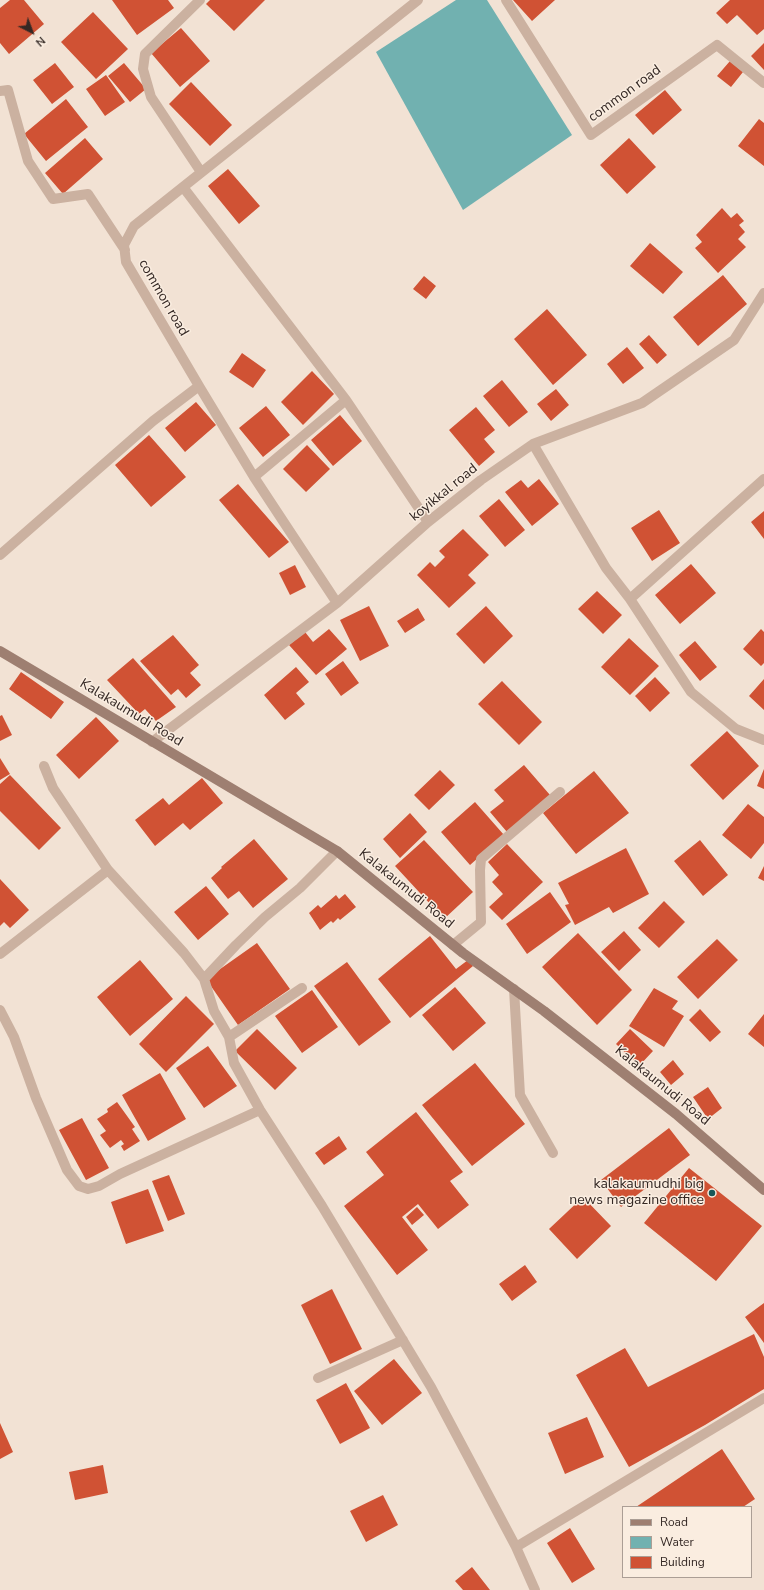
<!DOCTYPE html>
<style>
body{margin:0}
#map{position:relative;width:764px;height:1590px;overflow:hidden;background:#f2e2d4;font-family:"Nunito Sans",sans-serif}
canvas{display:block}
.legend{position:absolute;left:622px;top:1506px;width:130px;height:72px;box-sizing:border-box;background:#faede0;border:1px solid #ab9e95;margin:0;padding:5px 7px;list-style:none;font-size:12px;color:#342824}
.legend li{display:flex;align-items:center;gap:8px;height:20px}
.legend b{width:20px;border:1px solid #ab9e95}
.north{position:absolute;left:12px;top:12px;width:40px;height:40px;-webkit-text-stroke:3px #faede0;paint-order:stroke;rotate:138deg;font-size:11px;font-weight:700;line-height:16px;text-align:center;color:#342824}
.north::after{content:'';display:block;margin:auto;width:14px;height:18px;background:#342824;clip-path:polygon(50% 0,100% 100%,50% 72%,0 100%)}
</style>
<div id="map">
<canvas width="764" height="1590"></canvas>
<ul class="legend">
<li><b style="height:5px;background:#9e7f71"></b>Road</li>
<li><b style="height:11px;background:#71b1b0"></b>Water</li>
<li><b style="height:11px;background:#d05234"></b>Building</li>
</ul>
<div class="north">N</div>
</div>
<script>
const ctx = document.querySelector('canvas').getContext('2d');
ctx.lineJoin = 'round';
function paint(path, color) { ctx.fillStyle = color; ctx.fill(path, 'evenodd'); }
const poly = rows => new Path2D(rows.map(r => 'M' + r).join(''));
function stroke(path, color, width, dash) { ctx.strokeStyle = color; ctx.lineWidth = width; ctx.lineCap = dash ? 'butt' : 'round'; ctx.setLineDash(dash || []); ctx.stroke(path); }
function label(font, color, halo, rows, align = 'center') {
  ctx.font = font + ' "Nunito Sans",sans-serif'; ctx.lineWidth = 3; ctx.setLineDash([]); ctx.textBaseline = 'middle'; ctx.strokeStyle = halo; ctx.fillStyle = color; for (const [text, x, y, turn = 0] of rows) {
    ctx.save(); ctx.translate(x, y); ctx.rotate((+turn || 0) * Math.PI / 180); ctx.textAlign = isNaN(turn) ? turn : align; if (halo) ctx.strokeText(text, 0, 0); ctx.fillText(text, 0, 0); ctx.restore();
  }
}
paint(poly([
 [456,0,487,0,572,135,463,210,376,52]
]), '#71b1b0');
paint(poly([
 [10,0,24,0,44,24,9,54,0,43,0,8],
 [112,0,168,0,174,8,137,35],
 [210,0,265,0,234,31,206,4],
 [513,0,555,0,532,21],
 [730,0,764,0,764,29,757,35,737,15,727,24,716,13],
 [93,12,128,49,96,79,61,42],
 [181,28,210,61,180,87,151,53],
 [764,43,764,70,751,56],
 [730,61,743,72,731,87,717,76],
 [55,63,74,87,52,104,33,80],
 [124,63,146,89,130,102,108,76],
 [106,75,125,102,105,116,86,89],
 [191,82,232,125,210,146,169,104],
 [665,90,682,110,653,135,635,115],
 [66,99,88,127,46,161,24,134],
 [759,119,764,123,764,166,738,146],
 [85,138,103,159,63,194,45,173],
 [629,138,656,167,627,194,600,165],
 [228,169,260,206,239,224,208,186],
 [722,208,731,218,737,213,744,221,739,225,745,232,738,239,746,247,718,273,695,248,702,242,696,235],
 [650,243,683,272,663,294,630,266],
 [723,275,747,304,698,346,673,317],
 [424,276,436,286,426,299,413,289],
 [547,309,587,355,553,385,514,339],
 [649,335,667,355,657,364,639,344],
 [627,347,644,368,623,384,607,364],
 [242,353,266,370,253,388,229,372],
 [312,371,334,394,303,425,281,402],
 [502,380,528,412,509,427,483,396],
 [556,389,569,405,551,421,537,404],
 [196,402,216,425,185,452,165,428],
 [266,406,290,435,263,457,239,428],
 [476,407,495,430,484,439,495,452,479,466,449,430],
 [340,415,362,441,333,466,311,440],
 [149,435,186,477,151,507,115,465],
 [307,445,330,469,306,492,283,469],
 [539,479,559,504,532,526,505,492,521,480,528,488],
 [238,484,289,542,269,558,219,500],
 [499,499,525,530,505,547,479,516],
 [659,510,680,543,652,561,631,528],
 [764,511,764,539,751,522],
 [463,529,489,555,468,575,476,583,449,608,417,575,430,562,435,567,445,557,439,551],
 [691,564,716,593,680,624,655,595],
 [295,565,306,587,290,595,279,573],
 [597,591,622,615,603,634,578,609],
 [369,606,389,646,360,661,340,620],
 [486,606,513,636,484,664,456,634],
 [418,608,425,620,405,633,397,621],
 [329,629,347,649,316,675,289,645,305,632,313,642],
 [761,629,764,632,764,663,761,666,743,649],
 [173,635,199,665,190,673,201,685,186,698,178,689,171,695,140,661],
 [629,638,659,666,630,695,601,667],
 [695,641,717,667,700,681,679,655],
 [133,658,176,707,156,721,145,709,139,714,107,680],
 [343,661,359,683,341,696,325,674],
 [296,667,309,682,296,693,305,704,285,720,264,695],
 [21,672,64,702,51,719,9,689],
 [655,677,670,693,650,712,635,696],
 [764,679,764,710,749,696],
 [502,681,542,722,519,745,478,704],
 [2,715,12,735,0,741,0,716],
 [96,717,119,741,79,779,56,755],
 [727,731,759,766,723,800,690,765],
 [0,758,10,774,0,780],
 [524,765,550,795,507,832,490,812,504,801,494,790],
 [764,769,764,789,757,786],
 [440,770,455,785,429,810,414,795],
 [594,771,629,813,576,854,543,813],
 [10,775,61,828,39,850,0,811,0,784],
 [202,778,223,803,190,830,183,823,155,846,135,820,163,798,169,805],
 [475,802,504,835,470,865,441,832],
 [748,804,764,817,764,843,751,859,722,835],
 [410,813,427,832,400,858,383,839],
 [254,839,288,879,253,908,239,891,228,899,211,878,222,868,221,867],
 [424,840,473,892,444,919,395,866],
 [700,840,728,875,703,896,674,861],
 [507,844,543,882,502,920,489,907,503,894,492,882,499,875,488,862],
 [626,848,649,894,613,913,609,907,575,925,565,905,569,904,558,883],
 [764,866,764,881,758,878],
 [0,879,29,910,10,928,4,922,0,926],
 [206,886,229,914,198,940,174,912],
 [550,892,571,922,527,954,506,924],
 [345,894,356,907,340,920,338,918,333,923,331,921,320,930,309,913,318,905,321,908,336,895,339,899],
 [664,901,685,922,659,948,638,928],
 [624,931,641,950,619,971,601,952],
 [578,933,632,990,597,1025,542,967],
 [430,936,456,969,468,960,473,966,410,1018,378,979],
 [717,939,738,960,698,999,677,977],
 [257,943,290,989,238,1025,206,979],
 [140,960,173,999,130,1036,97,997],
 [347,962,391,1022,359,1046,314,986],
 [455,987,486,1023,453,1051,422,1015],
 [654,988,678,1001,672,1009,684,1016,664,1047,629,1026],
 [312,990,338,1027,302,1053,275,1016],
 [186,996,214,1024,166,1072,139,1044],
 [700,1009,721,1032,710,1042,689,1020],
 [764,1014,764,1047,748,1034],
 [257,1029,297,1068,275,1090,235,1051],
 [630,1029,653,1051,639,1066,616,1044],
 [208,1046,237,1086,204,1108,176,1068],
 [673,1060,684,1074,671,1085,660,1072],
 [475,1063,525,1124,472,1166,422,1105],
 [160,1073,186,1119,148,1141,122,1095],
 [708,1087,722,1108,708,1119,693,1097],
 [117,1102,135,1127,132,1129,140,1141,124,1151,121,1146,124,1144,121,1140,110,1148,100,1135,106,1131,97,1119,108,1112,107,1109],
 [416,1112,463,1172,450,1181,469,1205,438,1229,418,1204,402,1217,428,1250,397,1275,344,1206,384,1175,366,1152],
 [82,1118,109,1168,86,1180,59,1130],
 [669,1128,690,1155,621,1207,601,1180],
 [339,1136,347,1149,324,1165,315,1153],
 [689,1168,762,1226,716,1281,644,1223],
 [169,1175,185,1214,168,1221,152,1181],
 [148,1189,164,1231,126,1244,111,1202],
 [583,1197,611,1226,577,1259,549,1229],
 [417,1207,424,1215,412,1225,406,1217],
 [525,1265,537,1282,512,1301,499,1284],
 [332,1289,362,1349,330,1364,301,1305],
 [764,1303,764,1343,745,1317],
 [754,1334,764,1357,764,1389,705,1425,629,1467,576,1375,625,1348,648,1387],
 [394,1359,422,1393,382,1425,354,1391],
 [346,1383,370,1428,340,1444,316,1400],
 [587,1417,604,1457,565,1474,548,1433],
 [0,1423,13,1452,0,1459],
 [722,1449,755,1499,743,1507,636,1507],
 [103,1465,108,1493,75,1500,69,1472],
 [383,1495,398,1525,366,1542,350,1511],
 [570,1528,595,1569,572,1583,547,1543],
 [472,1567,490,1590,463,1590,455,1581]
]), '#d05234');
stroke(poly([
 [200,0,145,54,143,69,151,97,201,172],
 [506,0,591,135,717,45,764,83],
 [0,91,8,90,28,161,53,199,88,194,125,250],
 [183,187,346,400,428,522],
 [199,386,254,477],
 [533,444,606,568,630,599,691,692,736,729,764,740],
 [0,555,153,421,199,386,126,262,124,245,134,226,418,0],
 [630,599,764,479],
 [337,603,254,477,346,400],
 [152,742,337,603,428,522,481,480,533,444,642,403,734,340,764,293],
 [44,766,53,788,108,870,184,953,204,979],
 [337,851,300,888,265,917,236,945,204,979,214,1011,229,1037,234,1063,260,1110,322,1206,431,1387,516,1547],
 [453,945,481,922,480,870,481,859,560,792],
 [0,954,108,870],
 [514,989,520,1095,553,1153],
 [0,1010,14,1037,36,1098,67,1170,79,1186,88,1189,99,1186,120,1174,260,1110],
 [229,1037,302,988],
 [318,1378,403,1340],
 [535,1590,516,1547,764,1398]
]), '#cbb1a0', 10);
stroke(poly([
 [0,651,337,851,463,953,544,1011,676,1114,764,1190]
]), '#9e7f71', 10);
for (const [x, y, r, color] of [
 [712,1193,4,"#175758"]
]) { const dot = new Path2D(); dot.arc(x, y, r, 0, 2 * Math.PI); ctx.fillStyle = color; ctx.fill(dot); stroke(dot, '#faede0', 1.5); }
label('14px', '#342824', '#faede0', [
 ["common road",625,94,-36],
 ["common road",163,298,60],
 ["koyikkal road",444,493,-39],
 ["Kalakaumudi Road",131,713,31],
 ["Kalakaumudi Road",406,889,39],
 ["Kalakaumudi Road",662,1086,39]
]);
label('14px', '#342824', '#faede0', [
 ["kalakaumudhi big",704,1185],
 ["news magazine office",704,1201]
], 'right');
</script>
